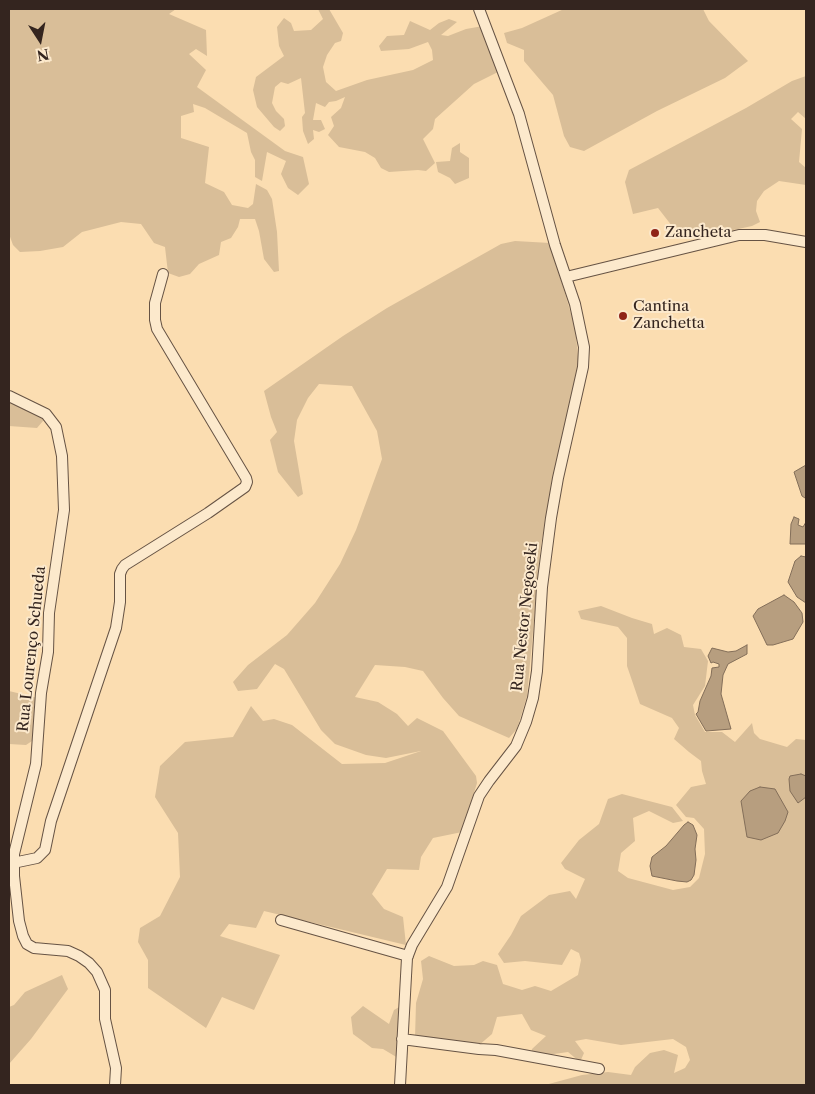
<!DOCTYPE html>
<meta charset="utf-8">
<style>
body{margin:0}
#map{position:relative;width:815px;height:1094px;overflow:hidden;background:#fbddb1;font-family:"Libre Caslon Text",serif}
canvas{display:block}
.frame{position:absolute;inset:0;border:10px solid #34251f;pointer-events:none}
.north{position:absolute;left:15px;top:15px;width:50px;height:50px;-webkit-text-stroke:4px #fce9cc;paint-order:stroke;rotate:169deg;font-size:14px;font-weight:700;line-height:20px;text-align:center;color:#34251f}
.north::after{content:'';display:block;margin:auto;width:18px;height:22px;background:#34251f;clip-path:polygon(50% 0,100% 100%,50% 72%,0 100%)}
</style>
<div id="map">
<canvas width="815" height="1094"></canvas>
<div class="frame"></div>
<div class="north">N</div>
</div>
<script>
const ctx = document.querySelector('canvas').getContext('2d');
ctx.lineJoin = 'round';
function paint(path, color) { ctx.fillStyle = color; ctx.fill(path, 'evenodd'); }
const poly = rows => new Path2D(rows.map(r => 'M' + r).join(''));
function stroke(path, color, width, dash) { ctx.strokeStyle = color; ctx.lineWidth = width; ctx.lineCap = dash ? 'butt' : 'round'; ctx.setLineDash(dash || []); ctx.stroke(path); }
function label(font, color, halo, rows, align = 'center') {
  ctx.font = font + ' "Libre Caslon Text",serif'; ctx.lineWidth = 4; ctx.setLineDash([]); ctx.textBaseline = 'middle'; ctx.strokeStyle = halo; ctx.fillStyle = color; for (const [text, x, y, turn = 0] of rows) {
    ctx.save(); ctx.translate(x, y); ctx.rotate((+turn || 0) * Math.PI / 180); ctx.textAlign = isNaN(turn) ? turn : align; if (halo) ctx.strokeText(text, 0, 0); ctx.fillText(text, 0, 0); ctx.restore();
  }
}
paint(poly([
 [9,9,176,9,169,14,206,30,207,56,196,49,189,54,206,70,197,87,285,151,303,157,309,184,298,195,288,188,281,174,286,161,267,152,262,181,255,177,255,160,251,152,247,133,205,108,193,104,194,112,181,116,181,138,209,147,205,183,224,192,232,205,248,208,253,204,256,184,267,190,272,199,277,232,279,271,274,272,264,259,259,231,255,219,240,219,238,227,231,238,221,242,219,255,199,264,190,274,179,277,168,273,165,247,154,243,141,224,121,222,82,232,63,247,40,251,20,252,13,245,9,234],
 [318,9,329,9,343,33,341,41,335,43,327,55,323,67,326,82,336,91,367,80,413,70,433,60,432,50,428,42,409,49,381,51,379,46,387,36,404,35,410,21,430,30,439,23,449,19,457,22,441,35,448,36,466,29,483,26,498,72,474,84,435,119,433,129,423,139,435,163,426,171,418,170,389,172,381,168,375,158,365,152,339,147,328,135,334,126,331,117,341,108,345,97,336,101,329,102,325,107,316,103,313,120,321,120,325,129,319,132,313,130,314,139,308,144,303,131,302,117,305,113,301,78,288,84,281,82,275,87,272,103,276,111,284,119,285,126,280,131,274,127,257,107,253,90,256,77,284,56,279,46,277,27,284,18,291,23,294,31,311,30,323,19],
 [564,9,703,9,709,21,748,61,725,78,657,111,584,151,570,147,564,136,553,95,524,61,524,50,507,43,504,33,522,28],
 [806,76,806,119,798,112,791,119,802,129,799,162,806,168,806,185,779,181,764,191,757,201,756,211,760,222,752,226,706,236,672,226,658,208,633,214,625,182,629,170,746,108,792,81],
 [460,143,460,152,469,158,469,178,455,184,450,178,438,172,436,162,450,161,452,148],
 [515,241,550,243,575,327,579,366,541,544,527,696,517,729,509,738,459,716,443,698,423,671,405,667,375,665,355,697,378,702,397,714,408,726,417,718,443,731,476,776,477,783,462,832,433,838,421,857,419,870,387,869,372,894,384,909,403,917,406,945,264,911,256,928,229,924,220,936,280,955,254,1010,222,997,206,1028,148,988,148,960,138,942,140,928,160,916,180,877,178,833,155,797,160,766,185,742,233,737,251,706,263,721,274,719,292,725,342,764,385,763,421,751,386,758,366,755,335,744,321,730,284,669,275,664,257,689,238,691,233,682,248,665,287,635,315,603,340,564,356,530,382,459,377,431,352,386,319,384,308,398,297,420,294,441,303,494,298,497,278,472,270,440,277,432,271,417,264,391,343,336,387,308,501,244],
 [9,400,42,416,43,421,37,428,9,426],
 [601,606,632,618,652,624,654,634,667,628,681,635,684,647,701,649,708,661,705,686,693,705,695,715,705,732,722,732,735,742,752,723,754,733,760,739,787,747,796,739,806,740,806,1085,545,1085,582,1075,608,1072,631,1075,635,1067,650,1053,664,1050,678,1055,674,1073,685,1068,690,1060,686,1047,673,1039,621,1045,586,1039,575,1041,584,1053,580,1062,568,1052,540,1056,531,1054,532,1049,546,1036,531,1030,522,1014,497,1017,492,1034,478,1046,415,1038,416,1003,423,979,421,961,429,956,454,966,474,965,483,961,497,965,503,984,522,990,535,986,551,991,578,975,581,960,579,953,571,949,562,965,525,961,504,963,498,954,511,935,521,916,549,895,570,891,576,899,585,879,565,869,561,863,579,840,599,824,608,799,622,794,672,807,683,821,673,823,649,811,633,818,635,841,621,853,618,871,628,878,673,890,690,887,699,878,705,854,704,829,694,818,686,817,676,805,691,787,706,784,702,771,701,761,689,752,674,739,679,728,672,718,640,704,627,666,627,638,618,627,581,619,578,611],
 [9,691,38,698,32,741,26,745,9,744],
 [62,975,68,989,31,1039,9,1064,9,1007,14,1005,25,992],
 [363,1006,389,1024,394,1010,401,1006,398,1058,383,1049,372,1048,353,1034,351,1017]
]), '#d9be98');
const water = poly([
 [806,465,806,497,805,498,802,496,794,472,806,465],
 [794,517,799,519,798,525,803,527,806,522,806,544,790,544,791,524,794,517],
 [801,556,806,557,806,603,797,597,788,582,795,561,801,556],
 [784,595,794,602,802,613,803,622,793,639,773,645,767,645,753,616,758,609,784,595],
 [747,645,747,654,728,664,723,675,721,694,731,729,706,731,696,714,698,712,700,701,711,676,712,668,719,667,719,664,713,662,711,663,708,656,712,648,728,652,736,651,747,645],
 [801,774,806,776,806,797,798,803,790,791,789,779,790,776,801,774],
 [760,787,775,789,788,812,785,821,778,833,761,840,747,837,741,801,750,791,760,787],
 [688,822,693,825,697,835,695,849,696,860,694,875,691,880,687,882,677,881,652,876,650,866,652,857,666,846,684,825,688,822]
]);
paint(water, '#b79e7f');
stroke(water, '#836e59', 1);
const minor = poly([
 [566,277,739,235,765,235,806,242],
 [9,396,46,414,56,427,62,456,64,510,49,613,48,652,41,693,36,764,14,854,14,876,19,921,23,936,27,944,34,948,68,951,79,956,89,963,97,972,105,990,105,1019,116,1068,115,1085],
 [13,863,37,858,45,850,51,821,116,628,120,602,120,574,122,569,125,565,208,513,245,487,247,482,246,478,157,329,155,320,155,303,163,274],
 [281,920,408,956],
 [402,1039,479,1049,496,1050,599,1069],
 [400,1085,407,958,412,945,447,887,479,796,489,781,516,746,526,722,533,698,537,671,542,587,551,518,558,478,583,367,584,347,575,304,555,245,519,114,479,9]
]);
stroke(minor, '#665344', 12);
stroke(minor, '#fce9cc', 10);
for (const [x, y, r, color] of [
 [655,233,5,"#8f2418"],
 [623,316,5,"#8f2418"]
]) { const dot = new Path2D(); dot.arc(x, y, r, 0, 2 * Math.PI); ctx.fillStyle = color; ctx.fill(dot); stroke(dot, '#fce9cc', 2); }
label('15px', '#34251f', '#fce9cc', [
 ["Zancheta",665,233],
 ["Cantina",633,307],
 ["Zanchetta",633,324]
], 'left');
label('15px', '#34251f', '#fce9cc', [
 ["Rua Nestor Negoseki",525,617,-84],
 ["Rua Lourenço Schueda",32,649,-84]
]);
</script>
